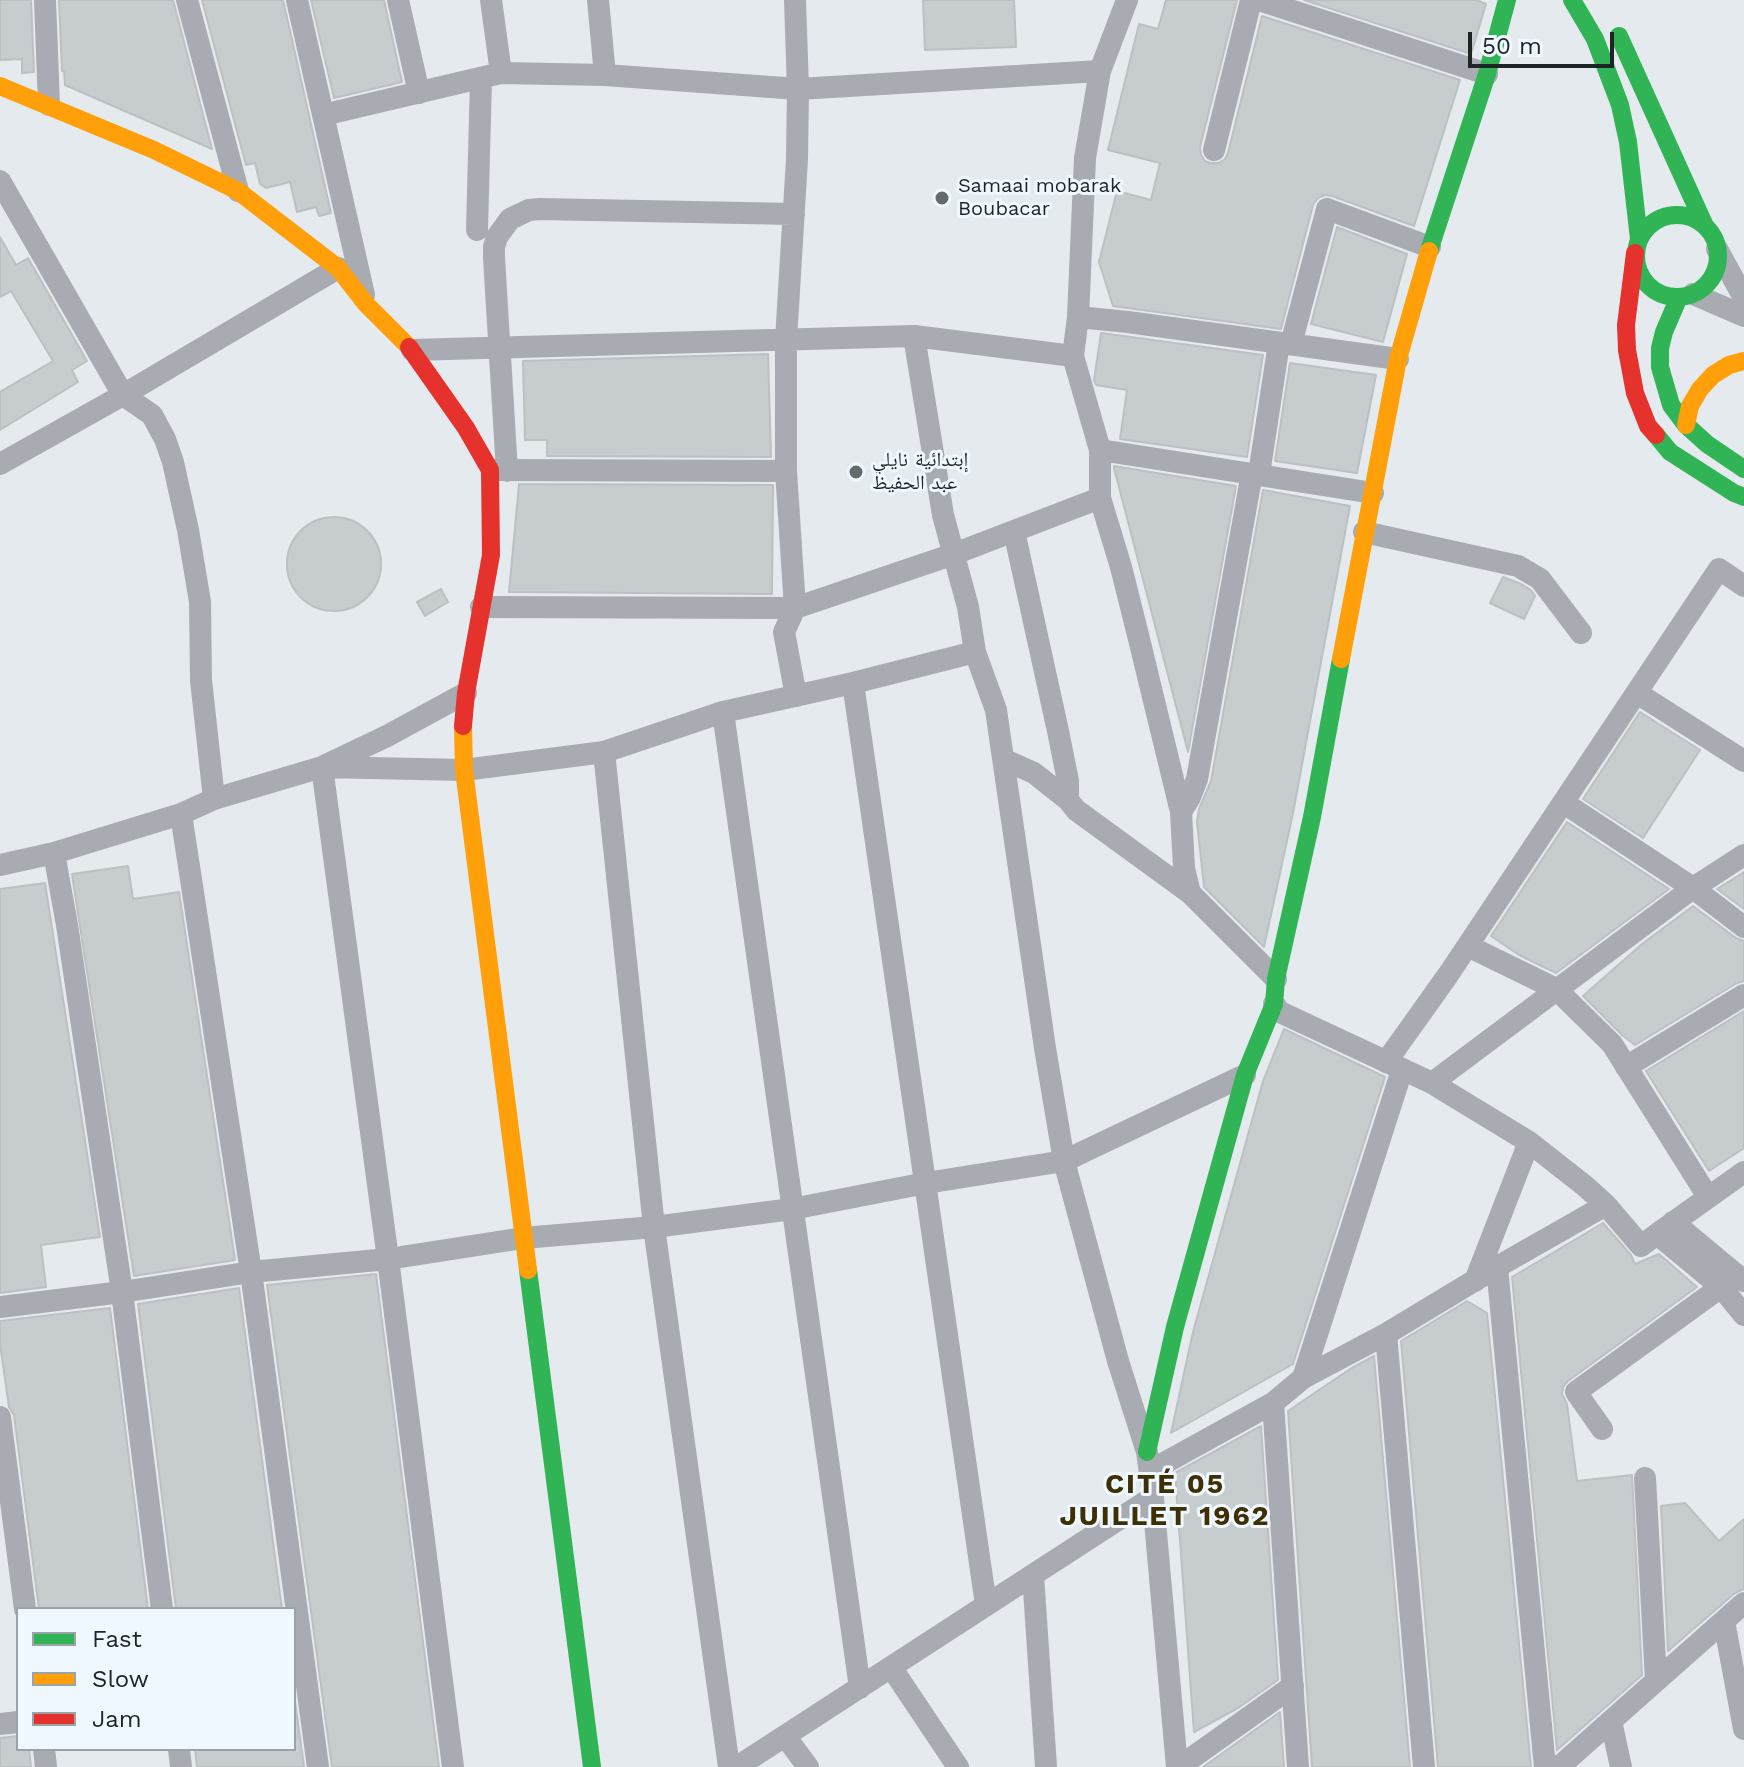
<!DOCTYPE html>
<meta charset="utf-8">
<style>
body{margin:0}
#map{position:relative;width:1744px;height:1767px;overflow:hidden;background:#e4eaee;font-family:"Work Sans",sans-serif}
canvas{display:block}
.legend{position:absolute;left:16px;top:1607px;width:280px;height:144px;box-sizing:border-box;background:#eff8fe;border:2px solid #9ca3a8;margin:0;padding:10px 14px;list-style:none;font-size:24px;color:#1f2426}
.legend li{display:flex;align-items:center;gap:16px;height:40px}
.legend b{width:40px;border:2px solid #9ca3a8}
.scale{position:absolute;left:1468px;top:32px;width:146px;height:36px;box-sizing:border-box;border:4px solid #1f2426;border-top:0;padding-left:10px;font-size:24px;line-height:28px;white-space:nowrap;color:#1f2426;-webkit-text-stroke:6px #eff8fe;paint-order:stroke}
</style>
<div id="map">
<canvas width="1744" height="1767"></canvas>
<ul class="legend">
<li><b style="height:10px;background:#30b455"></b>Fast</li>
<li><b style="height:10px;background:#ff9f0a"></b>Slow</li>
<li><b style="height:10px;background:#e5322d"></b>Jam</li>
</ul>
<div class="scale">50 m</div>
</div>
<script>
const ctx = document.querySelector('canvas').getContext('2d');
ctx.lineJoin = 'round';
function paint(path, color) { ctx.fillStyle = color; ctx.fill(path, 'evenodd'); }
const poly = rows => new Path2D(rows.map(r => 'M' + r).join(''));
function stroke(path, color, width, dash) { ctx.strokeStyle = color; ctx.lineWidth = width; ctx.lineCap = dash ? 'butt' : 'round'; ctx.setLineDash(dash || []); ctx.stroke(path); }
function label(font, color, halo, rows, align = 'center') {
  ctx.font = font + ' "Work Sans","Noto Naskh Arabic",sans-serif'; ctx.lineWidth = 6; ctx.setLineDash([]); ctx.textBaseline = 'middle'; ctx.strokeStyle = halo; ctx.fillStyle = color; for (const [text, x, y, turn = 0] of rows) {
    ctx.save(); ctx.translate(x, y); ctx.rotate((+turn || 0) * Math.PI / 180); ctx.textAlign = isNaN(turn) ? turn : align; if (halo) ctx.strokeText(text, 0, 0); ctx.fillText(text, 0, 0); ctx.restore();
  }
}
const building = poly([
 [0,0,31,0,34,72,22,73,22,59,0,60,0,0],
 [59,0,173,0,212,149,65,85,64,71,62,71,59,0],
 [202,0,283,0,331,213,319,216,316,207,297,212,290,182,266,188,260,184,255,163,246,165,202,0],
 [311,0,384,0,402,82,334,98,311,0],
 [923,0,1014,0,1016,47,925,50,923,0],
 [1166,0,1237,0,1200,147,1201,155,1205,161,1210,163,1219,163,1225,159,1228,153,1262,16,1460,80,1414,226,1332,196,1325,195,1318,198,1313,205,1281,329,1113,306,1099,262,1117,191,1151,200,1160,163,1108,150,1139,24,1158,29,1166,0],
 [1304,0,1476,0,1486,4,1471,54,1304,0],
 [1337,227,1407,254,1383,342,1311,324,1337,227],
 [0,237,16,265,28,258,87,361,72,370,78,382,0,430,0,392,53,361,11,291,0,297,0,237],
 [1101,333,1263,355,1247,457,1120,439,1127,390,1096,385,1094,380,1101,333],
 [768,354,771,457,547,456,547,440,525,440,523,361,768,354],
 [1290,363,1376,375,1357,473,1275,461,1290,363],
 [1114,466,1236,486,1188,752,1114,468,1114,466],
 [519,484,773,485,772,594,509,592,519,484],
 [1263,490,1350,506,1293,813,1264,947,1204,887,1197,822,1199,809,1211,781,1263,490],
 '287 564a47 47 0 1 1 94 0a47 47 0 1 1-94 0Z',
 [1503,577,1521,584,1531,590,1535,596,1524,619,1490,603,1503,577],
 [441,589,448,602,425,616,417,602,441,589],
 [1640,712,1700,750,1643,838,1583,799,1640,712],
 [1567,822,1669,889,1556,973,1519,955,1491,936,1567,822],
 [128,866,133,899,179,892,235,1260,134,1276,72,874,128,866],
 [1744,872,1744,909,1717,889,1744,872],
 [45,883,100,1237,41,1245,46,1287,0,1293,0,889,45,883],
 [1693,906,1736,938,1744,941,1744,981,1737,983,1635,1045,1622,1035,1583,996,1642,944,1693,906],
 [1744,1011,1744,1148,1709,1171,1646,1071,1744,1011],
 [1284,1029,1385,1077,1293,1364,1171,1433,1193,1332,1263,1081,1284,1029],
 [1603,1223,1631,1255,1635,1264,1659,1254,1697,1287,1568,1381,1563,1387,1562,1394,1567,1404,1577,1481,1632,1475,1642,1675,1557,1750,1512,1277,1603,1223],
 [376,1274,439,1767,332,1767,267,1285,376,1274],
 [239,1288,282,1609,176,1609,138,1304,239,1288],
 [1467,1301,1487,1313,1531,1767,1438,1767,1401,1341,1467,1301],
 [110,1308,148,1609,39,1609,14,1415,9,1407,0,1344,0,1321,110,1308],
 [1374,1356,1410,1767,1312,1767,1288,1411,1350,1369,1374,1356],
 [1261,1426,1278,1680,1238,1708,1194,1732,1175,1473,1261,1426],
 [1685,1503,1719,1541,1744,1519,1744,1589,1735,1593,1668,1651,1661,1506,1685,1503],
 [294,1694,304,1767,197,1767,195,1749,294,1749,294,1694],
 [1280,1712,1284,1767,1203,1767,1280,1712],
 [18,1736,18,1749,29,1749,31,1767,0,1767,0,1738,18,1736]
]);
paint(building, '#c7cdcf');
stroke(building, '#bbc0c3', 2);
stroke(poly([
 [45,0,49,105],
 [187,0,238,191],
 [297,0,364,295],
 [398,0,419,93],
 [491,0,501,73],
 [598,0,605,75],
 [795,0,798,89,797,159,786,340,786,471,795,608,784,632,796,696],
 [1259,0,1487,74],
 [323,115,501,73,605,75,798,89,1100,71],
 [1214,150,1251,0],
 [0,181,123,395,152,415,165,439,173,462,188,530,200,602,201,680,214,799],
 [477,230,481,79],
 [1717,249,1744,298],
 [1693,294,1744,316],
 [1078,317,1128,322,1398,359],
 [914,336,943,515,968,607,975,652,996,710,1045,1048,1064,1161,1118,1361,1147,1452,1152,1488,1177,1767],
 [1291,344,1327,209,1430,247],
 [412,350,914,336,1073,356],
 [1100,450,1373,493],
 [0,464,123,395,338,268],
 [495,470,786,471],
 [507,471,494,258,494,247,497,237,510,219,529,210,540,209,794,214],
 [1259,474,1279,343],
 [1100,498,1121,567,1138,635,1181,812,1184,868,1190,893],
 [1014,531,1058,731,1068,781,1068,800],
 [1364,532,1518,566,1540,579,1581,633],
 [481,607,795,608,954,554,1100,498,1100,450,1073,356,1078,317,1085,158,1100,71,1127,0],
 [853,683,986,1605],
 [1637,693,1744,761],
 [723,712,860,1688],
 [604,752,654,1227,729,1767],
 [1005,760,1034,773,1068,800,1076,810,1190,893,1276,979],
 [1564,803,1693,888,1744,927],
 [1181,812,1190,797,1197,779,1252,473],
 [181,814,251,1272,318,1767],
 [54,853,67,925,122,1292,162,1609],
 [0,865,54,853,181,814,214,799,322,767,464,770,604,752,723,712,853,683,975,652],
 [1468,946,1556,989,1612,1044,1708,1197],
 [1274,1004,1280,1012,1432,1083,1529,1142,1585,1186,1606,1205,1641,1246,1657,1234,1721,1287,1744,1315],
 [1386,1062,1448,975,1719,569,1744,586],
 [1626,1067,1744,995],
 [1432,1083,1693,888,1744,855],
 [1673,1222,1744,1281],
 [1657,1234,1744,1172],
 [1497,1267,1545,1767],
 [1475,1281,1529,1142],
 [0,1307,122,1292,251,1272,388,1259,523,1238,654,1227,792,1209,926,1183,1064,1161,1245,1075],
 [1386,1334,1424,1767],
 [1303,1378,1402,1070],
 [1273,1403,1298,1767],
 [0,1417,25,1609],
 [1602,1429,1576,1392,1721,1287],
 [1150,1471,1273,1403,1303,1378,1386,1334,1497,1267,1606,1205],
 [1645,1478,1656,1681],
 [1033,1575,1046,1767],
 [1724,1621,1744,1729],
 [891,1667,958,1767],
 [1611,1721,1621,1767],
 [0,1724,18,1722],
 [785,1736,808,1767],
 [44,1749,46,1767],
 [179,1749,181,1767],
 [453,1767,388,1259,322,767,387,736,466,693],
 [737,1767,1153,1497],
 [1179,1767,1293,1686],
 [1559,1767,1744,1603]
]), '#a8abb2', 22);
stroke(poly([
 [1572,0,1595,39,1620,105,1628,142,1639,239],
 [1619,36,1705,226],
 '1636 256a41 41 0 1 1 82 0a41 41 0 1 1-82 0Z',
 [1429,251,1487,74,1507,0],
 [1679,297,1664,332,1660,348,1660,367,1671,405,1686,425,1707,444,1744,469],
 [1656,435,1670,452,1734,493,1744,497],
 [528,1270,592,1767],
 [1147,1452,1175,1327,1245,1075,1274,1004,1276,979,1312,817,1341,659]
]), '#30b455', 18);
stroke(poly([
 [0,86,154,150,238,191,338,268,366,304,409,347],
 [1686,425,1690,406,1700,389,1713,375,1729,365,1744,361],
 [1341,659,1398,359,1429,251],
 [463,726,464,770,528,1270]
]), '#ff9f0a', 18);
stroke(poly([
 [1635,253,1626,325,1627,350,1635,393,1648,426,1656,435],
 [409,347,466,428,490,470,491,555,466,693,463,726]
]), '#e5322d', 18);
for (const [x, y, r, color] of [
 [942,198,8,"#64696c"],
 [856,472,8,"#64696c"]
]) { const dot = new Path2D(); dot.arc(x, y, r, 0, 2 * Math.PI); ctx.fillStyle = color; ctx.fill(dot); stroke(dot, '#eff8fe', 3); }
label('20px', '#1f2426', '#eff8fe', [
 ["Samaai mobarak",958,186],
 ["Boubacar",958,209],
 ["إبتدائية نايلي",872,460],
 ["عبد الحفيظ",872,483]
], 'left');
ctx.letterSpacing = '2px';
label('bold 28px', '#3e2f04', '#eff8fe', [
 ["CITÉ 05",1165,1485],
 ["JUILLET 1962",1165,1517]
]);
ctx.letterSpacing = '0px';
</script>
